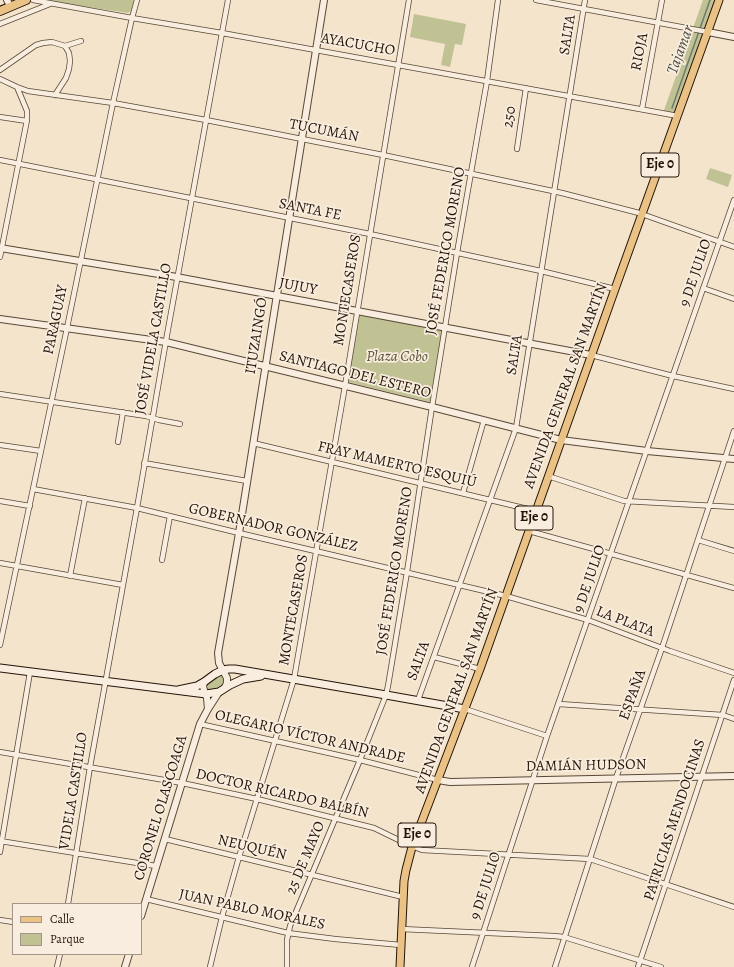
<!DOCTYPE html>
<meta charset="utf-8">
<style>
body{margin:0}
#map{position:relative;width:734px;height:967px;overflow:hidden;background:#f4e4cc;font-family:Alegreya,serif}
canvas{display:block}
.legend{position:absolute;left:12px;top:903px;width:130px;height:52px;box-sizing:border-box;background:#f8edde;border:1px solid #a39688;margin:0;padding:5px 7px;list-style:none;font-size:12px;color:#241407}
.legend li{display:flex;align-items:center;gap:8px;height:20px}
.legend b{width:20px;border:1px solid #a39688}
</style>
<div id="map">
<canvas width="734" height="967"></canvas>
<ul class="legend">
<li><b style="height:5px;background:#eac286"></b>Calle</li>
<li><b style="height:11px;background:#c0c294"></b>Parque</li>
</ul>
</div>
<script>
const ctx = document.querySelector('canvas').getContext('2d');
ctx.lineJoin = 'round';
function paint(path, color) { ctx.fillStyle = color; ctx.fill(path, 'evenodd'); }
const poly = rows => new Path2D(rows.map(r => 'M' + r).join(''));
function stroke(path, color, width, dash) { ctx.strokeStyle = color; ctx.lineWidth = width; ctx.lineCap = dash ? 'butt' : 'round'; ctx.setLineDash(dash || []); ctx.stroke(path); }
function label(font, color, halo, rows, align = 'center') {
  ctx.font = font + ' Alegreya,serif'; ctx.lineWidth = 3.5; ctx.setLineDash([]); ctx.textBaseline = 'middle'; ctx.strokeStyle = halo; ctx.fillStyle = color; for (const [text, x, y, turn = 0] of rows) {
    ctx.save(); ctx.translate(x, y); ctx.rotate((+turn || 0) * Math.PI / 180); ctx.textAlign = isNaN(turn) ? turn : align; if (halo) ctx.strokeText(text, 0, 0); ctx.fillText(text, 0, 0); ctx.restore();
  }
}
paint(poly([
 [50,0,134,0,131,11,128,13,55,2],
 [703,0,719,0,678,116,663,113],
 [414,14,466,24,462,45,455,44,450,67,441,65,445,44,410,37],
 [710,168,732,175,728,187,706,179],
 [359,314,442,330,430,402,348,382],
 [219,675,223,676,225,678,225,684,218,690,208,691,206,688,206,686,208,682]
]), '#c0c294');
stroke(poly([
 [672,108,710,0]
]), '#6c7b6e', 1.5);
const minor = poly([
 [33,0,132,18,222,33,678,116],
 [536,0,708,32],
 [0,24,50,4],
 [65,46,81,41],
 [0,70,36,45,43,43,52,42,65,46,69,53,70,61,69,69,66,78,55,95],
 [0,79,17,87,28,91,113,103,206,120,383,155,562,193,639,213,734,247],
 [642,109,662,0],
 [0,117,27,121],
 [517,149,526,88],
 [0,160,370,234,541,271,615,289],
 [0,257,27,120,27,111,17,87],
 [703,288,734,299],
 [591,355,673,376,734,389],
 [0,394,146,416,159,420,180,424],
 [118,442,123,412],
 [253,443,536,511],
 [0,445,41,451],
 [144,463,247,481],
 [548,476,624,501,734,507],
 [33,489,137,508,239,533,506,596,588,620,670,651,734,673],
 [463,493,484,420],
 [0,501,30,506],
 [529,531,734,588],
 [698,540,734,551],
 [162,560,170,516],
 [0,563,123,585],
 [70,576,85,498],
 [0,645,67,328,113,103,132,18,137,0],
 [434,657,480,669],
 [418,700,516,428,585,0],
 [559,704,723,715,734,719],
 [465,709,547,736],
 [200,724,360,760,438,780],
 [0,752,182,783,257,799,374,828,409,845,422,850,590,859,734,907],
 [165,839,403,897],
 [0,841,156,866],
 [0,852,30,672],
 [146,899,288,933,335,939,401,945],
 [68,904,90,767,137,508,167,335,228,0],
 [0,920,13,922],
 [401,929,554,936,564,937,661,967],
 [57,967,60,954],
 [210,967,222,917,239,857,294,679,345,386,409,0],
 [287,967,287,940,290,926,360,760,386,695,388,686,407,572,432,407,457,253,487,81,498,0],
 [472,967,547,736,734,200],
 [555,967,616,778,662,648,734,431],
 [638,967,734,680]
]);
const tertiary = poly([
 [7,0,10,6],
 [708,32,734,37],
 [0,248,171,276,591,355],
 [0,319,166,342,432,407,561,440,647,451,734,459],
 [204,682,203,687,207,698,208,709],
 [225,687,227,683,227,678,219,663,218,653,239,533,324,0],
 [438,780,450,782,734,776],
 [141,916,200,724,208,709,219,692],
 [125,967,129,954]
]);
const secondary = poly([
 [0,668,206,694,219,692,230,685,243,679,261,676],
 [178,690,197,686,204,682,215,674,223,670,229,669,235,669,386,695,465,709]
]);
const primary = poly([
 [400,967,404,881,406,870,412,847,480,669,615,289,719,0]
]);
const trunk = poly([
 [0,11,26,0]
]);
stroke(minor, '#584838', 6);
stroke(tertiary, '#584838', 8);
stroke(secondary, '#241407', 9);
stroke(primary, '#241407', 9);
stroke(trunk, '#241407', 10);
stroke(minor, '#f8edde', 4.5);
stroke(tertiary, '#f8edde', 6);
stroke(secondary, '#f8edde', 7);
stroke(primary, '#eac286', 7);
stroke(trunk, '#eac286', 8);
for (const [x, y, w] of [
 [660,165,38],
 [534,518,38],
 [417,835,38]
]) { const box = new Path2D(); box.roundRect(x - w / 2, y - 12, w, 24, 3); ctx.fillStyle = '#f8edde'; ctx.fill(box); stroke(box, '#241407', 1); }
label('bold 14px', '#241407', null, [
 ["Eje 0",660,165],
 ["Eje 0",534,518],
 ["Eje 0",417,835]
]);
label('15px', '#241407', '#f8edde', [
 ["SALTA",568,35,-81],
 ["AYACUCHO",358,45,10],
 ["RIOJA",640,52,-79],
 ["250",510,117,-81],
 ["TUCUMÁN",324,131,11],
 ["SANTA FE",310,210,11],
 ["JOSÉ FEDERICO MORENO",446,251,-80],
 ["9 DE JULIO",696,273,-71],
 ["JUJUY",298,287,11],
 ["MONTECASEROS",348,290,-81],
 ["PARAGUAY",56,320,-78],
 ["ITUZAINGÓ",257,336,-81],
 ["JOSÉ VIDELA CASTILLO",154,339,-80],
 ["SALTA",515,355,-81],
 ["SANTIAGO DEL ESTERO",355,375,14],
 ["AVENIDA GENERAL SAN MARTÍN",566,386,-70],
 ["FRAY MAMERTO ESQUIÚ",397,465,13],
 ["GOBERNADOR GONZÁLEZ",273,528,13],
 ["JOSÉ FEDERICO MORENO",395,571,-81],
 ["9 DE JULIO",590,579,-71],
 ["MONTECASEROS",294,610,-80],
 ["LA PLATA",625,622,21],
 ["SALTA",419,661,-70],
 ["AVENIDA GENERAL SAN MARTÍN",457,691,-70],
 ["ESPAÑA",633,695,-70],
 ["OLEGARIO VÍCTOR ANDRADE",310,737,13],
 ["DAMIÁN HUDSON",586,766,-1],
 ["VIDELA CASTILLO",74,791,-81],
 ["DOCTOR RICARDO BALBÍN",282,794,13],
 ["CORONEL OLASCOAGA",161,808,-73],
 ["PATRICIAS MENDOCINAS",675,820,-72],
 ["NEUQUÉN",252,848,13],
 ["25 DE MAYO",306,858,-67],
 ["9 DE JULIO",486,886,-72],
 ["JUAN PABLO MORALES",252,910,12]
]);
label('italic 15px', '#5b5138', '#f8edde', [
 ["Plaza Cobo",397,357]
]);
label('italic 16px', '#4e5043', '#f8edde', [
 ["Tajamar",681,50,-70]
]);
</script>
